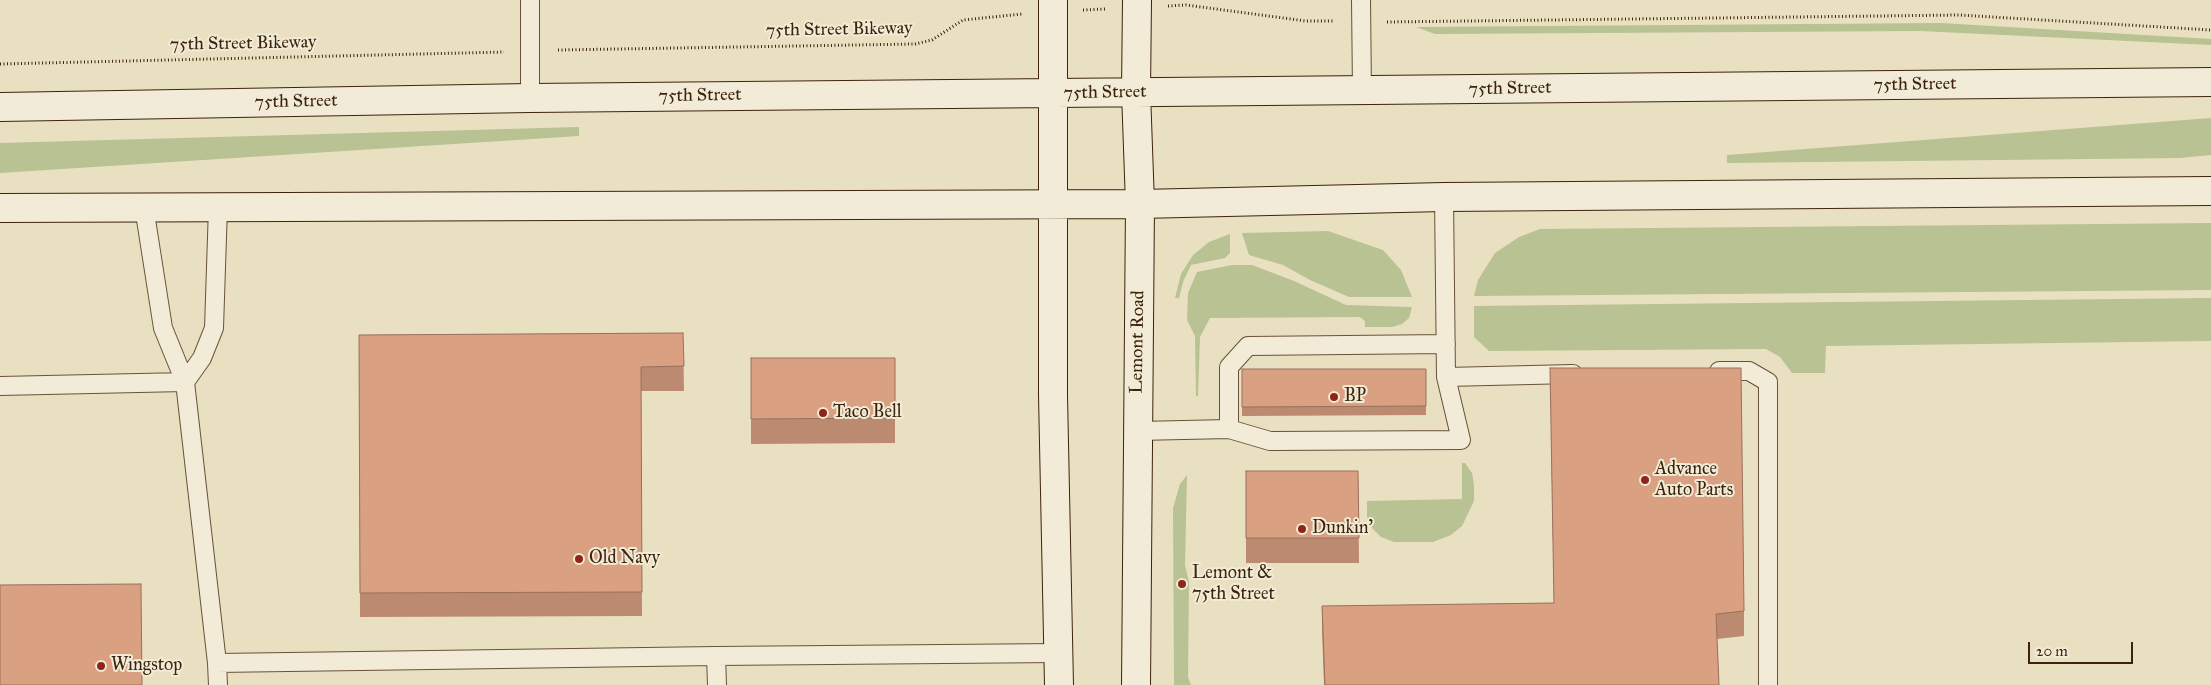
<!DOCTYPE html>
<style>
body{margin:0}
#map{position:relative;width:2211px;height:685px;overflow:hidden;background:#e9e0c1;font-family:"IM FELL Great Primer",serif}
canvas{display:block}
.scale{position:absolute;left:2028px;top:642px;width:105px;height:22px;box-sizing:border-box;border:2px solid #3d230b;border-top:0;padding-left:6px;font-size:15px;line-height:18px;white-space:nowrap;color:#3d230b;-webkit-text-stroke:4px #f1ebd7;paint-order:stroke}
</style>
<div id="map">
<canvas width="2211" height="685"></canvas>
<div class="scale">20 m</div>
</div>
<script>
const ctx = document.querySelector('canvas').getContext('2d');
ctx.lineJoin = 'round';
function paint(path, color) { ctx.fillStyle = color; ctx.fill(path, 'evenodd'); }
const poly = rows => new Path2D(rows.map(r => 'M' + r).join(''));
function stroke(path, color, width, dash) { ctx.strokeStyle = color; ctx.lineWidth = width; ctx.lineCap = dash ? 'butt' : 'round'; ctx.setLineDash(dash || []); ctx.stroke(path); }
function label(font, color, halo, rows, align = 'center') {
  ctx.font = font + ' "IM FELL Great Primer",serif'; ctx.lineWidth = 4; ctx.setLineDash([]); ctx.textBaseline = 'middle'; ctx.strokeStyle = halo; ctx.fillStyle = color; for (const [text, x, y, turn = 0] of rows) {
    ctx.save(); ctx.translate(x, y); ctx.rotate((+turn || 0) * Math.PI / 180); ctx.textAlign = isNaN(turn) ? turn : align; if (halo) ctx.strokeText(text, 0, 0); ctx.fillText(text, 0, 0); ctx.restore();
  }
}
paint(poly([
 [1941,23,2211,39,2211,45,1920,31,1435,34,1416,27],
 [2211,118,2211,155,2180,158,1727,163,1727,155],
 [579,127,579,136,0,173,0,143],
 [2211,223,2211,290,1474,296,1478,280,1495,253,1519,237,1540,229],
 [1328,231,1383,250,1401,270,1412,297,1349,297,1310,280,1283,265,1249,255,1242,233],
 [1230,234,1230,253,1225,258,1191,265,1183,282,1179,298,1175,298,1181,274,1193,255,1209,242],
 [1232,265,1252,265,1294,281,1346,305,1412,307,1409,318,1402,324,1392,327,1365,327,1365,321,1360,317,1210,318,1200,337,1198,396,1196,396,1195,336,1187,320,1188,293,1197,272],
 [2211,298,2211,341,1826,346,1825,373,1792,373,1780,357,1766,349,1489,351,1474,337,1474,306],
 [1462,463,1465,463,1472,473,1474,485,1474,501,1462,526,1451,535,1433,542,1394,542,1381,537,1373,529,1367,517,1367,501,1462,499],
 [1187,475,1185,565,1189,582,1188,677,1191,685,1174,685,1173,508,1180,484]
]), '#b8c292');
const lane = poly([
 [530,0,530,98],
 [1361,0,1362,91],
 [1444,197,1446,377],
 [144,207,163,328,185,382,217,663,218,685],
 [1719,371,1749,371,1768,382,1768,685],
 [185,382,202,358,214,328,218,207],
 [0,386,185,382],
 [1229,429,1229,367,1248,346,1446,344],
 [1138,431,1229,429,1270,441,1461,440,1446,377,1573,374],
 [716,656,1058,653],
 [217,663,716,656,717,685]
]);
const secondary = poly([
 [1053,0,1053,395,1059,685],
 [0,107,530,98,2211,82],
 [0,208,1140,204,1444,197,2211,191],
 [1136,685,1140,204,1136,92,1137,0]
]);
stroke(lane, '#685238', 20);
stroke(secondary, '#3d230b', 30);
stroke(poly([
 [1168,6,1186,5,1306,21,1333,21],
 [1083,10,1105,9],
 [1387,22,1959,15,2211,30],
 [558,50,915,44,932,40,963,20,1022,14],
 [0,64,504,52]
]), '#3d230b', 3, [1, 2.5]);
stroke(lane, '#f1ebd7', 18);
stroke(secondary, '#f1ebd7', 28);
paint(poly([
 [683,333,684,391,641,391,642,616,360,617,359,335],
 [751,358,895,358,895,443,751,444],
 [1550,368,1744,611,1744,636,1717,639,1719,685,1324,685,1322,630,1322,606,1554,603],
 [1242,369,1426,369,1426,415,1242,416],
 [1246,471,1358,471,1359,563,1246,563]
]), '#bb8a70');
const building = poly([
 [683,333,684,366,641,367,642,592,360,593,359,335,683,333],
 [751,358,895,358,895,418,751,419,751,358],
 [1550,368,1741,368,1744,611,1716,614,1719,685,1325,685,1322,606,1554,603,1550,368],
 [1242,369,1426,369,1426,406,1242,407,1242,369],
 [1246,471,1358,471,1359,538,1246,538,1246,471],
 [141,584,142,685,0,685,0,585,141,584]
]);
paint(building, '#daa082');
stroke(building, '#99705b', 1);
for (const [x, y, r, color] of [
 [1334,397,5,"#8f2418"],
 [823,413,5,"#8f2418"],
 [1645,480,5,"#8f2418"],
 [1302,529,5,"#8f2418"],
 [579,559,5,"#8f2418"],
 [1182,584,5,"#8f2418"],
 [101,666,5,"#8f2418"]
]) { const dot = new Path2D(); dot.arc(x, y, r, 0, 2 * Math.PI); ctx.fillStyle = color; ctx.fill(dot); stroke(dot, '#f1ebd7', 2); }
label('18px', '#3d230b', '#f1ebd7', [
 ["75th Street Bikeway",839,30,-1],
 ["75th Street Bikeway",243,44,-1],
 ["75th Street",1915,85,-1],
 ["75th Street",1510,89,-1],
 ["75th Street",1105,93,-1],
 ["75th Street",700,96,-1],
 ["75th Street",296,102,-1],
 ["Lemont Road",1138,342,-89]
]);
label('18px', '#3d230b', '#f1ebd7', [
 ["BP",1344,397],
 ["Taco Bell",833,413],
 ["Advance",1655,470],
 ["Auto Parts",1655,491],
 ["Dunkin'",1312,529],
 ["Old Navy",589,559],
 ["Lemont &",1192,574],
 ["75th Street",1192,595],
 ["Wingstop",111,666]
], 'left');
</script>
